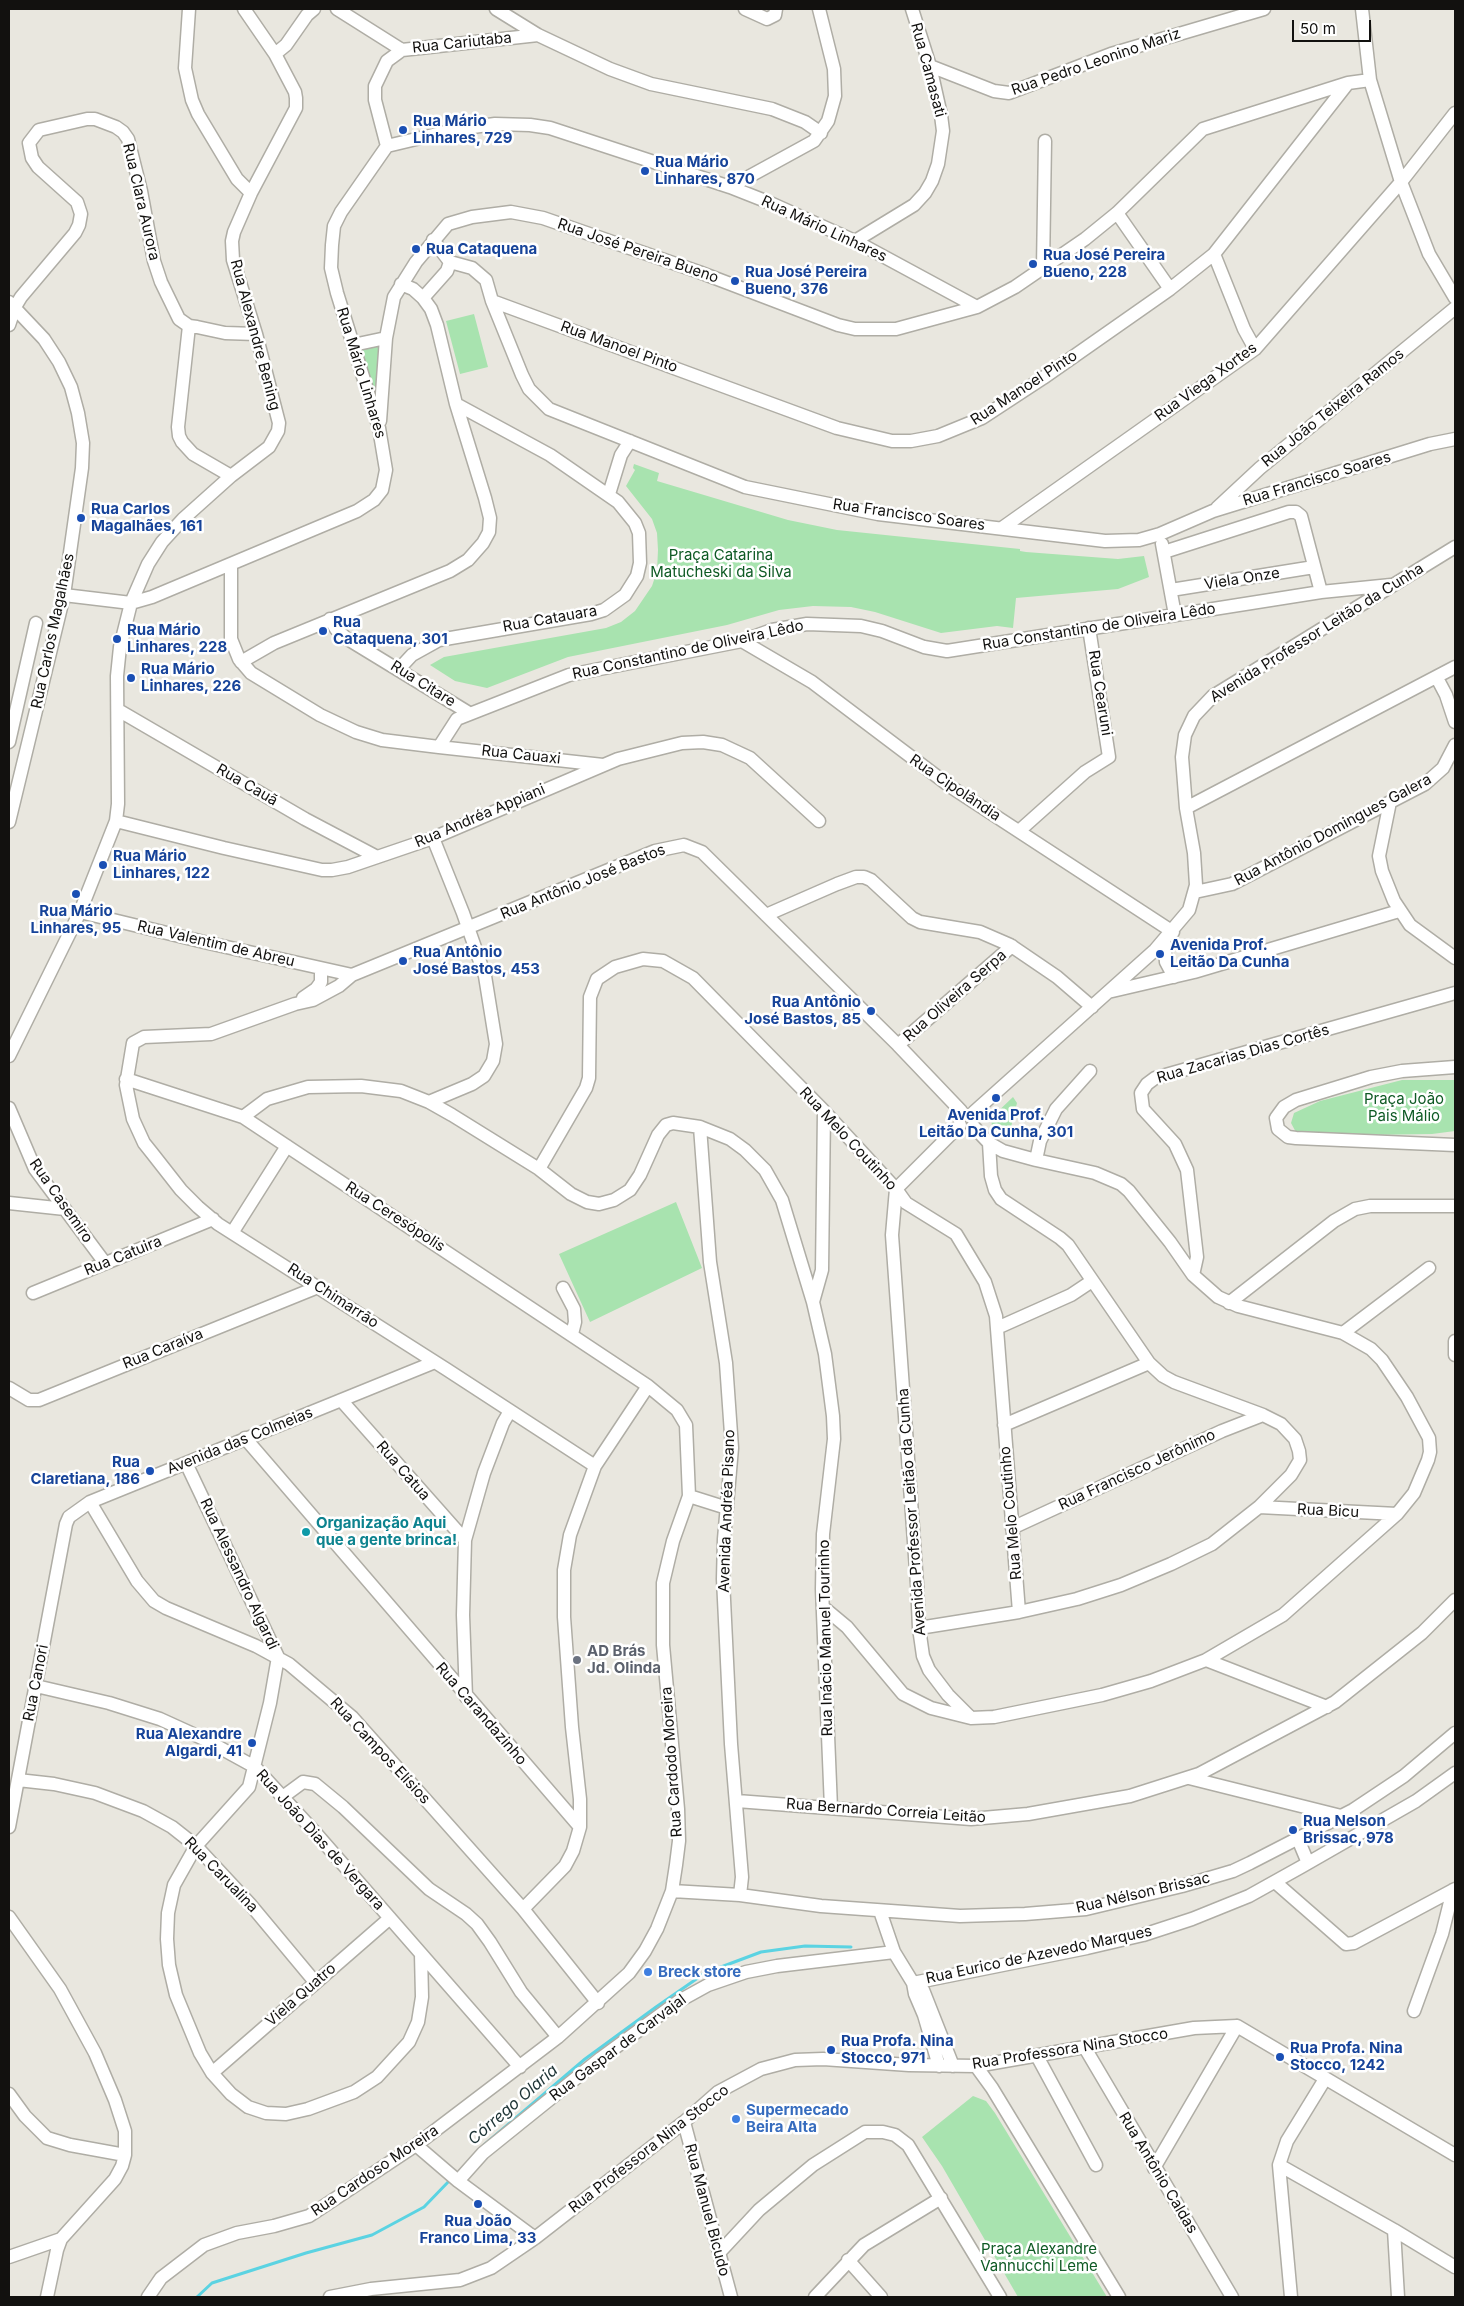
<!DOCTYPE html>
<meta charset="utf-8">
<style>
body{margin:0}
#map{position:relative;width:1464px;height:2306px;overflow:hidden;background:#e9e7df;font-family:Inter,sans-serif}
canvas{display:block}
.frame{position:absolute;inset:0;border:10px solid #12110f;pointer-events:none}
.scale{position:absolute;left:1292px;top:20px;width:79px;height:22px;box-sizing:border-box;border:2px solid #12110f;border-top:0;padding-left:6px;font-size:15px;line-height:18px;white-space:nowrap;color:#12110f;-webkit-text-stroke:4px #fff;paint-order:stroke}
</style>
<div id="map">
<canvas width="1464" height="2306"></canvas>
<div class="frame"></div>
<div class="scale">50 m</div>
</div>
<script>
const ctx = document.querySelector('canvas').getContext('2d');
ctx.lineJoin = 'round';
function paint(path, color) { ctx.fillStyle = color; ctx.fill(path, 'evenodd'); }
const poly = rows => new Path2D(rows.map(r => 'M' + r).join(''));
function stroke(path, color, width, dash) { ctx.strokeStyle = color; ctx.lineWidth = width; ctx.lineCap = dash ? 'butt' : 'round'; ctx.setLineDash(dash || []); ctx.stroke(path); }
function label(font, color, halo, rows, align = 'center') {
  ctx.font = font + ' Inter,sans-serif'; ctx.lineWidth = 5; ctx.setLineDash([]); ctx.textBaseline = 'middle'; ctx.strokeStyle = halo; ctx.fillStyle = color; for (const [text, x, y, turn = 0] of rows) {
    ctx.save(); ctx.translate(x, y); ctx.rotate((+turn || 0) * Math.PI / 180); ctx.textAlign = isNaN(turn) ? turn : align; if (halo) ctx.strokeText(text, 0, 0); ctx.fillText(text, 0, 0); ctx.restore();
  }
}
paint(poly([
 [474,314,488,367,460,374,446,321],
 [381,344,377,406,357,348],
 [634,464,659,473,657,481,788,520,837,530,1020,549,1020,551,1026,552,1118,559,1144,556,1149,577,1118,589,1016,598,1013,628,997,626,941,633,875,612,851,607,813,606,779,610,727,625,568,657,487,688,455,681,430,665,444,657,606,628,621,622,635,611,652,586,657,571,658,550,657,533,652,519,626,486,635,470,633,468],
 [1402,1080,1455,1080,1455,1131,1432,1134,1298,1136,1291,1123,1294,1113,1320,1101],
 [1013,1097,1017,1103,1008,1139,992,1126,991,1118],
 [676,1202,702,1268,590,1322,559,1254],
 [973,2096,986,2101,995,2113,1107,2297,1018,2297,942,2166,922,2137]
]), '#a8e3af');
stroke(poly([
 [484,2145,585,2059,656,2007,705,1973,761,1952,805,1946,851,1947],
 [197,2297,212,2283,306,2253,372,2235,424,2207,450,2180]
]), '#5bd3e2', 3);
const minor = poly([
 [189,9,185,68,192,100,198,114,237,179,251,193],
 [337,9,402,50,538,35],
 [496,9,538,35,610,69,651,84,772,109,805,122,821,133],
 [745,9,767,19,775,15,776,9],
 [1362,9,1370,80,1401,182,1429,254,1455,298],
 [275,54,286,45,307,15,314,9],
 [930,66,994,91,1009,93,1111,54,1264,9],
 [387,146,375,100,375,86,387,61,402,50],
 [730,187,814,141,828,121,835,96,834,69,819,9],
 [1117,213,1170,289],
 [433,240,450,262],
 [855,241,914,205,925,193,932,181,938,164,943,131,941,115,930,66,912,9],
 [1214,254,1244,329,1255,349],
 [450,262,472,268,486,280,492,301,522,375,529,389,549,409,745,487,878,514,1105,541,1139,540,1160,534,1213,511,1430,444,1455,439],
 [1043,268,1045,141],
 [423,298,447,271,450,262],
 [492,301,837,428,892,441,911,441,938,436,982,418,1043,378,1170,289,1214,254,1348,83],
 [9,302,44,339,59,362,71,387,78,413,83,443,82,468,64,595,9,822],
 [9,325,15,307,21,297,75,233,79,225,81,214,77,202,38,167,32,158,29,143,39,130,87,119,95,119,116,127,123,132,128,139,141,191,154,261,161,282,179,319,189,326,197,327,225,333,256,334],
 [189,326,178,427,179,436,182,442,193,454,231,476],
 [353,345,386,338],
 [380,421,386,338,394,297,416,262,448,224,472,217,511,212,543,218,699,272,838,325,855,329,896,329,977,307,1015,287,1085,239,1117,213,1203,129,1348,83,1370,80],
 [609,494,621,455,630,441],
 [1217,508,1260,468,1455,308],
 [1002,528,1255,349,1401,182,1455,113],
 [1162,544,1175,615],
 [1164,552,1289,512,1296,512,1301,516,1321,592],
 [231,565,231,639,239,659,251,673,320,715,356,732,382,740,439,747,457,719,569,675,742,641,772,630,807,624,861,626,882,631,924,647,947,651,1321,592,1391,585],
 [1171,590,1314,567],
 [64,595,131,603,152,597,357,511,374,500,382,490,386,470,379,428,337,293,331,268,332,245,334,226,341,212,387,146,458,129,495,124,530,125,550,128,730,187,768,202,855,241,977,307],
 [330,619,336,629,346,638,469,713],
 [742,641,812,682,951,787,1173,932],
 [241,662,274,643,450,571,468,560,483,543,489,532,490,518,485,498,456,404,437,325,431,309,423,298,413,289,401,284],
 [399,669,412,655,439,640,591,614,604,610,625,595,637,576,640,563,639,533,635,523,618,502,550,455,456,404],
 [1437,678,1446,695,1455,722],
 [118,710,305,819,377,857],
 [9,742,36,623],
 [439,747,603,765],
 [1390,802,1379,856,1382,871,1394,901,1410,925,1455,958],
 [1186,808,1455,667],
 [116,821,224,848,322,870,332,870,348,867,433,838,618,759,682,743,703,742,722,745,750,758,819,821],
 [1019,831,1085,772,1109,757,1089,628],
 [1195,892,1232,884,1425,784,1443,768,1455,745],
 [80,912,204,942,352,975],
 [766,915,837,884,856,877,864,877,871,880,912,918,920,922,980,932,1010,945,1057,977,1092,1007],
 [1164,941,1166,962,1174,977],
 [1108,992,1194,972,1399,911],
 [303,998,316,989,321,982,321,969],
 [898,1045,1012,946],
 [9,1056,80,912,116,821,118,804,117,676,120,647,131,603,148,564,162,542,183,519,231,476,269,447,278,431,279,423,256,334,233,260,232,241,234,232,251,193,296,108,296,98,295,92,275,54,244,9],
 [1455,1067,1402,1071,1371,1077,1296,1100,1284,1107,1276,1118,1278,1129,1288,1137,1296,1138,1455,1145],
 [126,1079,243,1117,648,1386,677,1410,686,1425,689,1496,673,1541,663,1583,663,1645,678,1809,679,1841,676,1865,672,1891,657,1929,645,1951,629,1973,558,2037,416,2145,309,2216,274,2226,237,2233,204,2245,161,2278,148,2297],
 [429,1102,472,1084,484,1076,493,1061,496,1044,485,976,463,913,433,838],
 [9,1108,35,1169,105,1263],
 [974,1112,1155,950,1189,910,1196,885,1194,853,1186,808,1182,757,1185,735,1194,716,1213,696,1455,547],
 [243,1117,267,1099,308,1087,361,1086,401,1091,429,1102,452,1115,539,1169,571,1194,587,1202,599,1204,614,1200,630,1190,640,1175,658,1135,666,1125,673,1123,700,1127,730,1139,745,1150,765,1170,782,1200,813,1302,825,1354,833,1416,834,1439,823,1534,822,1589,831,1808],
 [960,1125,896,1189,892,1235,917,1584,919,1628,923,1656,929,1670,948,1695,971,1718],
 [700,1127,710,1262,726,1363,732,1448,724,1539,723,1579,731,1744,742,1877,740,1895],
 [1036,1160,1040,1141,1056,1109,1090,1071],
 [539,1169,586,1088,589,1078,590,997,597,979,615,967,643,959,663,961,693,978,824,1111,896,1189,906,1203,956,1234,985,1282,996,1316,1019,1612],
 [9,1203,65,1209],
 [232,1233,287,1146],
 [1193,1275,1197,1257,1187,1170,1175,1144,1143,1109,1141,1093,1147,1084,1155,1078,1455,993],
 [563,1288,574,1309,575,1322,572,1334],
 [33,1293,213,1219],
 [813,1302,822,1270,824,1111],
 [1229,1303,1334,1221,1355,1209,1370,1206,1455,1206],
 [997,1328,1071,1295,1092,1281],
 [1343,1333,1429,1268],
 [1455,1341,1455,1355],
 [9,1388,29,1400,39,1400,318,1287],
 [341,1400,465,1540],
 [1004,1425,1149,1363],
 [245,1438,580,1827],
 [186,1463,278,1657,270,1703,249,1787,196,1846,174,1885,168,1913,167,1939,169,1965,176,1995,200,2053,212,2073,231,2094,248,2107,266,2113,286,2114,308,2109,354,2092,377,2077,409,2042,418,2022,422,1997,421,1954],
 [595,1466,446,1369,218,1224,198,1207,181,1190,152,1153,144,1143,133,1119,126,1085,133,1043,144,1037,211,1034,295,1004,313,1000,339,986,352,975,655,851,684,845,702,852,898,1045,961,1111],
 [689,1496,727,1508],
 [90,1502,137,1581,154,1601,166,1608,256,1646,289,1664,352,1717,523,1909,598,2003],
 [1259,1507,1397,1514],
 [1012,1528,1222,1431,1263,1415],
 [823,1607,847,1627,903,1694,931,1708,971,1718,994,1717,1102,1695,1151,1681,1206,1660,1283,1615,1397,1514,1414,1493,1428,1460,1430,1452,1429,1438,1407,1397,1382,1360,1371,1349,1343,1333,1238,1306,1218,1297,1193,1275,1170,1242,1129,1191,1121,1184,1095,1173,1036,1160,1003,1151,989,1143,973,1126],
 [919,1628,1019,1612,1077,1599,1121,1585,1171,1564,1212,1544,1259,1507,1291,1475,1300,1460,1299,1451,1295,1439,1281,1424,1263,1415,1174,1382,1163,1376,1149,1363,1068,1245,1060,1238,1001,1199,995,1190,991,1176,989,1143],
 [1206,1660,1327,1707],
 [36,1686,109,1703,160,1719,204,1739,255,1767,313,1830,520,2067],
 [466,1697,463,1615,465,1540,484,1473,503,1423,510,1411],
 [1189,1778,1341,1816],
 [18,1780,54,1784,95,1793,143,1811,172,1827,196,1846,250,1904,315,1982],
 [284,1796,303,1782,315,1784,343,1807,429,1889,466,1914,477,1924,490,1942,521,1992,558,2037],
 [737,1801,971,1819,1028,1814,1130,1796,1199,1774,1335,1702,1422,1633,1455,1600],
 [9,1827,66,1524,69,1517,90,1502,435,1362],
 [1298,1839,1308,1863],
 [1275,1882,1346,1944,1354,1943,1455,1889],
 [672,1891,740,1895,821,1906,960,1916,1025,1914,1086,1909,1182,1886,1233,1871,1250,1863,1353,1810,1404,1776,1455,1733],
 [523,1909,565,1866,573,1851,580,1827,580,1799,572,1727,564,1617,564,1570,570,1535,595,1466,648,1386],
 [880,1911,894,1952,913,1983,923,1990,953,2066],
 [9,1917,60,1989,95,2053,115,2100,125,2131,125,2155,122,2166,115,2179,61,2239,57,2250,47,2297],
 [913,1983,1087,1948,1143,1935,1192,1919,1249,1896,1301,1867,1416,1801,1455,1773],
 [913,1983,915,1994,924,2015,939,2066],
 [1414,2011,1442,1934,1453,1890],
 [1085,2048,1232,2297],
 [1037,2056,1096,2165],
 [976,2066,992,2088,1119,2297],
 [212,2073,390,1918],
 [9,2094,25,2116,47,2138,70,2145,125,2155],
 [684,2122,731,2297],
 [416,2145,458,2181,535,2238],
 [1279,2165,1394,2230,1455,2267],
 [1154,2168,1237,2026],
 [458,2181,483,2153,601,2058,679,2001,708,1985,746,1972,777,1966,894,1952],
 [1394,2230,1398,2297],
 [719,2253,759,2210,813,2165,865,2132,883,2132,895,2135,908,2145,1000,2297],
 [9,2257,61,2239],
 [848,2260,881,2297],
 [330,2297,371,2289,460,2280,491,2268,535,2238,684,2122,718,2092,761,2069,795,2060,823,2059,909,2065,976,2066,1194,2028,1237,2026,1455,2155],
 [815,2297,864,2245,941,2198],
 [1291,2297,1279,2165,1287,2141,1325,2079]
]);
stroke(minor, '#afada5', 15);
stroke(minor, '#fff', 12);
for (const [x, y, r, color] of [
 [403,130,5,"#1a4fb4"],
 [645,171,5,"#1a4fb4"],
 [416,249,5,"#1a4fb4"],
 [1033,264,5,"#1a4fb4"],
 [735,281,5,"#1a4fb4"],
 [81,518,5,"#1a4fb4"],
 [323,631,5,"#1a4fb4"],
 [117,639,5,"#1a4fb4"],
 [131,678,5,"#1a4fb4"],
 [103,865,5,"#1a4fb4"],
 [76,894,5,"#1a4fb4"],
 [1160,954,5,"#1a4fb4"],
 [403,961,5,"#1a4fb4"],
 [871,1011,5,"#1a4fb4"],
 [996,1098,5,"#1a4fb4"],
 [150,1471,5,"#1a4fb4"],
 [306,1532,5,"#0f9aa8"],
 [577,1660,5,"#6b7280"],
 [252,1743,5,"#1a4fb4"],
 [1293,1830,5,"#1a4fb4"],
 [648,1972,5,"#3f7fe0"],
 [831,2050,5,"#1a4fb4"],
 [1280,2057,5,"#1a4fb4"],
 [736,2119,5,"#3f7fe0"],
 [478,2204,5,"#1a4fb4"]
]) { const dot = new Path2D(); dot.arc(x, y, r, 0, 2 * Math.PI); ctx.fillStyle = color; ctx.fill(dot); stroke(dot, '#fff', 2); }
label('15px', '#12110f', '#fff', [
 ["Rua Cariutaba",462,43,-6],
 ["Rua Pedro Leonino Mariz",1096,62,-19],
 ["Rua Camasati",928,70,75],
 ["Rua Clara Aurora",141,202,77],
 ["Rua Mário Linhares",824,229,25],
 ["Rua José Pereira Bueno",638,251,19],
 ["Rua Alexandre Bening",255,335,75],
 ["Rua Manoel Pinto",619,347,20],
 ["Rua Mário Linhares",361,373,73],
 ["Rua Viega Xortes",1206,382,-36],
 ["Rua Manoel Pinto",1024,388,-33],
 ["Rua João Teixeira Ramos",1333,408,-39],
 ["Rua Francisco Soares",1317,479,-17],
 ["Rua Francisco Soares",909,515,8],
 ["Viela Onze",1242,579,-9],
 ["Rua Catauara",550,619,-10],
 ["Rua Constantino de Oliveira Lêdo",1099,627,-9],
 ["Rua Carlos Magalhães",53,631,-78],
 ["Avenida Professor Leitão da Cunha",1317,633,-32],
 ["Rua Constantino de Oliveira Lêdo",688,650,-12],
 ["Rua Citare",423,684,32],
 ["Rua Cearuni",1100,693,81],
 ["Rua Cauaxi",521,755,6],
 ["Rua Cauã",247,785,30],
 ["Rua Cipolândia",955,788,34],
 ["Rua Andréa Appiani",480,816,-23],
 ["Rua Antônio Domingues Galera",1333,830,-28],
 ["Rua Antônio José Bastos",583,882,-22],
 ["Rua Valentim de Abreu",216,944,13],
 ["Rua Oliveira Serpa",955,996,-41],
 ["Rua Zacarias Dias Cortês",1243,1054,-16],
 ["Rua Melo Coutinho",848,1139,47],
 ["Rua Casemiro",61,1201,55],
 ["Rua Ceresópolis",395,1217,33],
 ["Rua Catuira",123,1256,-22],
 ["Rua Chimarrão",333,1296,33],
 ["Rua Caraíva",163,1349,-22],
 ["Avenida das Colmeias",240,1441,-22],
 ["Rua Francisco Jerônimo",1137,1470,-25],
 ["Rua Catua",403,1471,49],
 ["Avenida Andréa Pisano",727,1511,-88],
 ["Rua Bicu",1328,1511,3],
 ["Avenida Professor Leitão da Cunha",912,1512,-94],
 ["Rua Melo Coutinho",1011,1513,-95],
 ["Rua Alessandro Algardi",239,1574,65],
 ["Rua Inácio Manuel Tourinho",826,1638,-91],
 ["Rua Canori",36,1683,-79],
 ["Rua Carandazinho",481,1714,49],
 ["Rua Campos Elísios",380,1751,47],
 ["Rua Cardodo Moreira",672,1762,-94],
 ["Rua Bernardo Correia Leitão",886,1811,4],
 ["Rua João Dias de Vergara",320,1840,48],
 ["Rua Carualina",221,1875,46],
 ["Rua Nélson Brissac",1143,1893,-13],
 ["Rua Eurico de Azevedo Marques",1039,1955,-12],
 ["Viela Quatro",301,1995,-41],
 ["Rua Gaspar de Carvajal",618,2048,-37],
 ["Rua Professora Nina Stocco",1070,2049,-9],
 ["Rua Professora Nina Stocco",649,2149,-38],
 ["Rua Cardoso Moreira",375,2171,-34],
 ["Rua Antônio Caldas",1158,2173,59],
 ["Rua Manuel Bicudo",707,2210,75]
]);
label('bold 15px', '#164399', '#fff', [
 ["Rua Mário",413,121],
 ["Linhares, 729",413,138],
 ["Rua Mário",655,162],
 ["Linhares, 870",655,179],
 ["Rua Cataquena",426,249],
 ["Rua José Pereira",1043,255],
 ["Bueno, 228",1043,272],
 ["Rua José Pereira",745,272],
 ["Bueno, 376",745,289],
 ["Rua Carlos",91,509],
 ["Magalhães, 161",91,526],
 ["Rua",333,622],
 ["Cataquena, 301",333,639],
 ["Rua Mário",127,630],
 ["Linhares, 228",127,647],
 ["Rua Mário",141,669],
 ["Linhares, 226",141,686],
 ["Rua Mário",113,856],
 ["Linhares, 122",113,873],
 ["Rua Mário",76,911,"center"],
 ["Linhares, 95",76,928,"center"],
 ["Avenida Prof.",1170,945],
 ["Leitão Da Cunha",1170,962],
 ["Rua Antônio",413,952],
 ["José Bastos, 453",413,969],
 ["Rua Antônio",861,1002,"right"],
 ["José Bastos, 85",861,1019,"right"],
 ["Avenida Prof.",996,1115,"center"],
 ["Leitão Da Cunha, 301",996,1132,"center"],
 ["Rua",140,1462,"right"],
 ["Claretiana, 186",140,1479,"right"],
 ["Rua Alexandre",242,1734,"right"],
 ["Algardi, 41",242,1751,"right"],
 ["Rua Nelson",1303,1821],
 ["Brissac, 978",1303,1838],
 ["Rua Profa. Nina",841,2041],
 ["Stocco, 971",841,2058],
 ["Rua Profa. Nina",1290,2048],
 ["Stocco, 1242",1290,2065],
 ["Rua João",478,2221,"center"],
 ["Franco Lima, 33",478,2238,"center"]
], 'left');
label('15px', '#0e5a24', '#fff', [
 ["Praça Catarina",721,555],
 ["Matucheski da Silva",721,572],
 ["Praça João",1404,1099],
 ["Pais Málio",1404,1116],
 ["Praça Alexandre",1039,2249],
 ["Vannucchi Leme",1039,2266]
]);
label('bold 15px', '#0d838f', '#fff', [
 ["Organização Aqui",316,1523],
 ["que a gente brinca!",316,1540]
], 'left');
label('bold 15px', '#5b616d', '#fff', [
 ["AD Brás",587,1651],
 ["Jd. Olinda",587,1668]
], 'left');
label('bold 15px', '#366cbe', '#fff', [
 ["Breck store",658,1972],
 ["Supermecado",746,2110],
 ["Beira Alta",746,2127]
], 'left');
label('italic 16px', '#1d3335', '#fff', [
 ["Córrego Olaria",513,2105,-41]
]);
</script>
